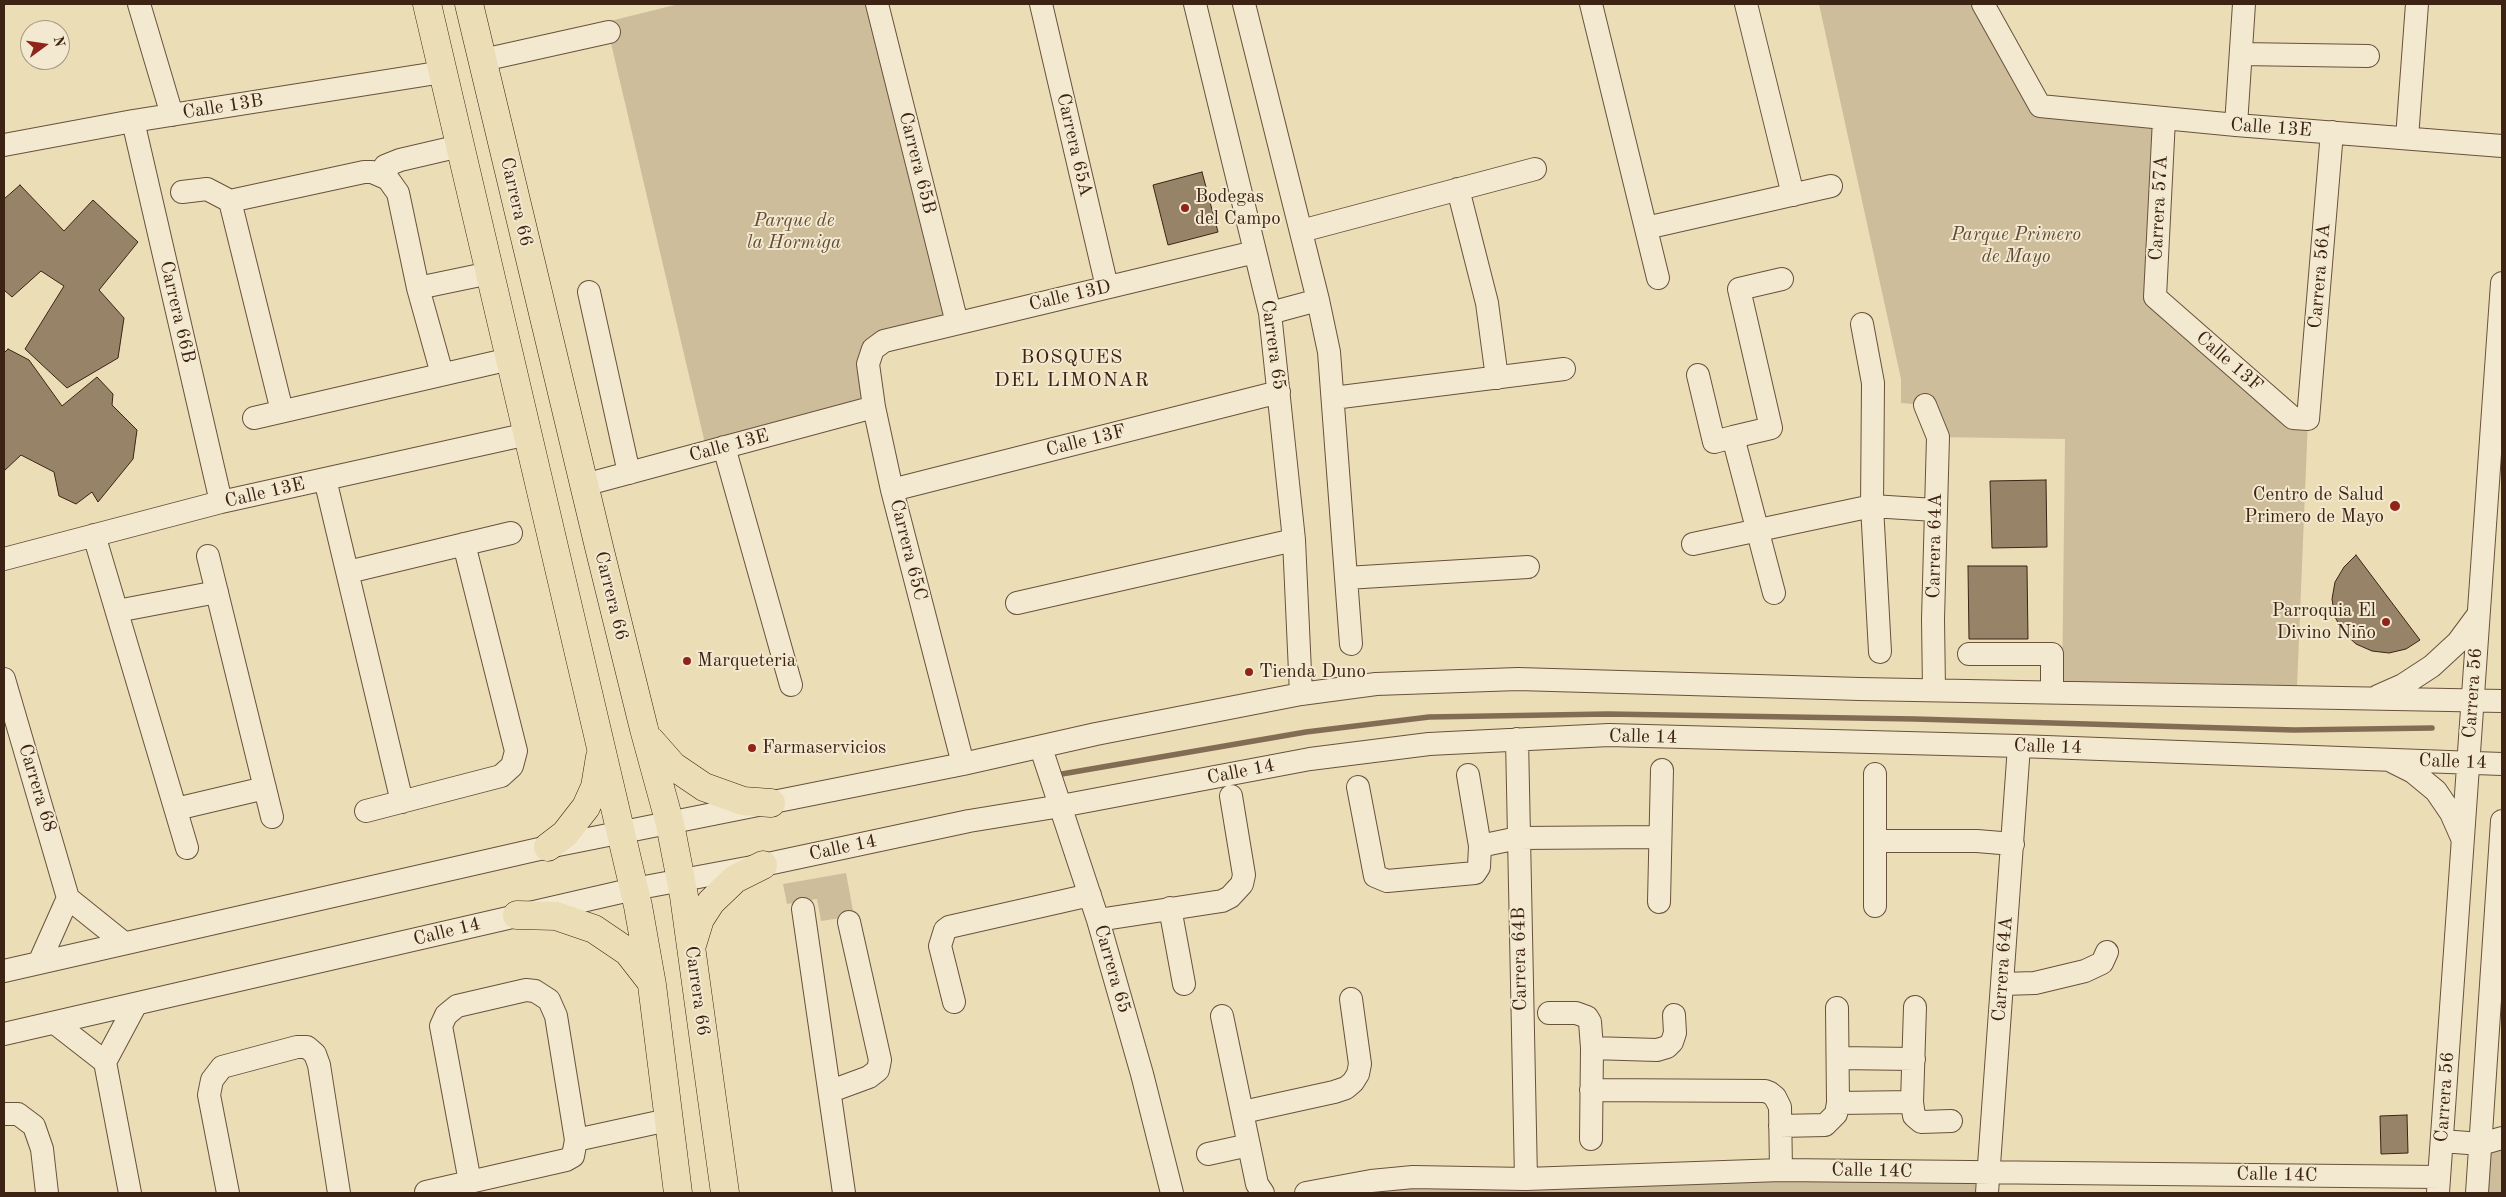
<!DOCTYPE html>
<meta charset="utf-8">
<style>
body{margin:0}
#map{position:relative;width:2506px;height:1197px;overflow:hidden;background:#ebddb6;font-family:"Old Standard TT",serif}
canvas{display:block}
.frame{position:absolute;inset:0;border:5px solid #3d2314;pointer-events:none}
.north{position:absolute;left:20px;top:20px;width:50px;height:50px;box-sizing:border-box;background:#f2e9d0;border:1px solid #aa9a85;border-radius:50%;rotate:76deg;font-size:14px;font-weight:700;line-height:20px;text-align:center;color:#3d2314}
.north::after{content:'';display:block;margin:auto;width:18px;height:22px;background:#8f2418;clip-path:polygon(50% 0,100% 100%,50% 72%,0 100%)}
</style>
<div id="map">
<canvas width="2506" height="1197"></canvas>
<div class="frame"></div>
<div class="north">N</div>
</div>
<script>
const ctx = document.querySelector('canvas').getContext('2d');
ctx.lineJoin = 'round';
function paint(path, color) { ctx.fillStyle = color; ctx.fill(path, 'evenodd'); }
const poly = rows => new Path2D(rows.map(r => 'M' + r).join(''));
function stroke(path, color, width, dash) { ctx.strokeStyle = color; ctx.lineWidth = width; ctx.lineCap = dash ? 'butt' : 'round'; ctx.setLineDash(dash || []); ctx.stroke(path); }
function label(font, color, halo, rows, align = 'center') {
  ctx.font = font + ' "Old Standard TT",serif'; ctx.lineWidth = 4; ctx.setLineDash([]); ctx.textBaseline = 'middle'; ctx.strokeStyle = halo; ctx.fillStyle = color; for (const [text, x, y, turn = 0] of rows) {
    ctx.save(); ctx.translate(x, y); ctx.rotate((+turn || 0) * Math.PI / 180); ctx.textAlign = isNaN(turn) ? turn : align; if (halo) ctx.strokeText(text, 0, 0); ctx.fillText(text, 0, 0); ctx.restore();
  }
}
paint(poly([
 [679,4,877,4,957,323,873,349,874,407,707,452,606,22],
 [1819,4,1983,4,2040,105,2164,119,2155,297,2308,419,2297,687,2062,691,2065,439,1938,437,1925,405,1901,403,1901,379],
 [846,873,854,916,821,921,817,899,787,904,783,884],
 [2502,1138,2502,1193,2477,1193,2481,1144],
 [1989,1173,1987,1193,1306,1193,1323,1189]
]), '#cdbd9a');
stroke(poly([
 [1056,775,1306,732,1429,717,1608,714,1915,719,2294,730,2432,728]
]), '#826d54', 5.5);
const building = poly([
 [1202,172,1218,232,1168,245,1153,185,1202,172],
 [20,185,64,231,93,200,138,242,99,290,124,318,118,358,67,388,25,349,64,286,41,271,12,297,4,290,4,199,20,185],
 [8,349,29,360,62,406,97,377,113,394,112,405,137,430,133,459,98,502,92,492,76,504,59,496,54,472,21,455,4,471,4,353,8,349],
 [2046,480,2047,547,1992,548,1990,481,2046,480],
 [2356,555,2420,640,2406,649,2389,653,2372,651,2356,644,2343,632,2335,617,2332,599,2335,582,2344,567,2356,555],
 [1968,566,2027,566,2028,639,1969,639,1968,566],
 [2407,1115,2408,1153,2381,1154,2380,1116,2407,1115]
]);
paint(building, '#978468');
stroke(building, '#3d2314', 1);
const minor = poly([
 [139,4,172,115],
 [877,4,957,323],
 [1041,4,1107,287],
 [1195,4,1270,313,1294,540,1301,694],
 [1244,4,1318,300,1329,352,1351,644],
 [1591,4,1658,278],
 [1746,4,1793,195],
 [1983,4,2040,106,2236,125,2502,146],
 [2241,54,2368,56],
 [483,60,609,32],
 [2164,119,2155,297,2293,418,2308,419,2332,132],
 [133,121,221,502],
 [2236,125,2244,4],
 [2407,138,2417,4],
 [4,145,133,121,443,72],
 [381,174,385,166,400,160,460,146],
 [1458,189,1487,303,1497,378],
 [182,192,207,189,230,201,282,411],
 [230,201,364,172,372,172,388,179,398,193,418,288,442,374],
 [1646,228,1831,186],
 [1301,231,1535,169],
 [418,288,490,273],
 [589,292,629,473],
 [1270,313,1318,300],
 [1862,324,1873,383,1872,506,1880,652],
 [1698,375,1714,442,1733,437],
 [1333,398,1564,369],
 [1925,405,1938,437,1933,619,1934,690],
 [254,418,510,359],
 [724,447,791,685],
 [325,479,402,802],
 [584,485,874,407],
 [892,490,1279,392],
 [94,535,187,848],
 [1693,544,1872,506,1935,510],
 [208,556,272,817],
 [4,559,221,502,528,434],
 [348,572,511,533],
 [1346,578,1528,567],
 [1774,593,1733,437,1771,428,1739,289,1782,279],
 [1017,603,1294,540],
 [117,611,217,592],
 [1969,654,2052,654,2052,691],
 [4,679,68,898,39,963],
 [2378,696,2403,685,2432,666,2458,642,2478,615],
 [1517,739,1526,1179],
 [1041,748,1098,920,1142,1074,1172,1193],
 [2393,762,2413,772,2436,791,2451,813,2462,838],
 [963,764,892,490,874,407,868,364,873,349,884,341,1255,252],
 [1875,774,1875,906],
 [1468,775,1480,846],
 [1358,787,1375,876,1387,881,1475,873,1479,867,1480,846,1518,838,1660,837],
 [176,809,265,788],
 [366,811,501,776,512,766,516,751,464,544],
 [1875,841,1977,841,2013,844],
 [68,898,124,943],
 [1659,902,1662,770],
 [1170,908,1184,984],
 [803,909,844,1193],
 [1098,920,1222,901,1230,897,1242,884,1244,875,1231,796],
 [4,971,548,847,963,764,1096,734,1301,694,1376,684,1518,679,1860,689,2502,701],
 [2002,984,2035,983,2085,971,2102,963,2107,952],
 [954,1002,940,946,945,930,949,927,1090,895],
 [1915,1007,1912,1102,1914,1116,1921,1122,1951,1121],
 [1549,1013,1576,1013,1587,1017,1590,1022,1592,1048,1591,1139],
 [1222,1016,1257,1184,1263,1193],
 [55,1023,105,1062],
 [4,1034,634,889,763,865,969,821,1061,806,1310,759,1429,744,1609,735,2019,746,2502,764],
 [1592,1048,1657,1050,1667,1047,1672,1042,1675,1033,1674,1015],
 [1838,1058,1914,1059],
 [1591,1090,1765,1091,1770,1093,1775,1097,1780,1107,1781,1170],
 [831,1091,869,1077,878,1070,880,1060,849,922],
 [1838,1103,1912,1102],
 [1243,1112,1334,1092,1346,1088,1353,1082,1358,1074,1360,1064,1351,999],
 [4,1114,18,1114,34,1126,42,1149,47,1193],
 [1780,1126,1825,1125,1836,1114,1838,1103,1837,1008],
 [576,1140,668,1120],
 [2442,1141,2481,1144,2502,1138],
 [1208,1154,1249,1145],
 [426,1192,566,1160,573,1156,576,1140,556,1016,549,1000,535,991,526,990,457,1006,446,1015,441,1026,470,1182],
 [130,1193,105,1062,136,1004],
 [228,1193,209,1095,212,1080,222,1067,297,1047,307,1047,315,1054,319,1065,339,1193],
 [1306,1193,1371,1181,1413,1177,1526,1179,1781,1170,2439,1177],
 [1987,1193,2019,746],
 [2438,1193,2502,283],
 [2477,1193,2502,821]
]);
const major = poly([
 [427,4,638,906,652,985,678,1193],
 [469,4,599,547,644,729,670,824,684,896,725,1193],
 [651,741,673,766,704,787,743,801,771,803],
 [548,847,565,834,586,807,595,787,600,757],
 [517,915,556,916,594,929,628,952,649,979],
 [692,945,700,919,711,902,735,879,763,865]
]);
stroke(minor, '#68523c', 24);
stroke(major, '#3d2314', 29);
stroke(minor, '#f2e9d0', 22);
stroke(major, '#ebddb6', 28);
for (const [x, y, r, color] of [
 [1185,208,5,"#8f2418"],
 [2395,506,6,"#8f2418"],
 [2386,622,5,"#8f2418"],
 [687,661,5,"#8f2418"],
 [1249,672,5,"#8f2418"],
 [752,748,5,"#8f2418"]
]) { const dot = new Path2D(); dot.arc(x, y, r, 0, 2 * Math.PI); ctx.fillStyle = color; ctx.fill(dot); stroke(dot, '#f2e9d0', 2); }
label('19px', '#3d2314', '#f2e9d0', [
 ["Calle 13B",223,107,-9],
 ["Calle 13E",2271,128,4],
 ["Carrera 65A",1074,145,77],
 ["Carrera 65B",917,163,76],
 ["Carrera 66",516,202,77],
 ["Carrera 57A",2159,208,-87],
 ["Carrera 56A",2320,276,-85],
 ["Calle 13D",1070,296,-13],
 ["Carrera 66B",177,312,77],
 ["Carrera 65",1273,345,82],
 ["Calle 13F",2229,362,41],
 ["Calle 13F",1086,441,-14],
 ["Calle 13E",729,446,-15],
 ["Calle 13E",265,493,-13],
 ["Carrera 64A",1935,546,-89],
 ["Carrera 65C",908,550,76],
 ["Carrera 66",611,596,76],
 ["Carrera 56",2473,693,-86],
 ["Calle 14",1643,737,1],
 ["Calle 14",2048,747,2],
 ["Calle 14",2453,762,2],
 ["Calle 14",1241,772,-11],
 ["Carrera 68",37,788,73],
 ["Calle 14",843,848,-12],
 ["Calle 14",447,932,-14],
 ["Carrera 64B",1520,959,-91],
 ["Carrera 65",1112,969,74],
 ["Carrera 64A",2003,969,-86],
 ["Carrera 66",697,991,82],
 ["Carrera 56",2445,1097,-86],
 ["Calle 14C",1872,1171,1],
 ["Calle 14C",2277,1175,1]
]);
label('19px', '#3d2314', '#f2e9d0', [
 ["Bodegas",1195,197],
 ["del Campo",1195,219],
 ["Centro de Salud",2384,495,"right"],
 ["Primero de Mayo",2384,517,"right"],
 ["Parroquia El",2376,611,"right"],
 ["Divino Niño",2376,633,"right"],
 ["Marqueteria",697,661],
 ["Tienda Duno",1259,672],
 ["Farmaservicios",762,748]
], 'left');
label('italic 19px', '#614a36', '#f2e9d0', [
 ["Parque de",794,221],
 ["la Hormiga",794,243],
 ["Parque Primero",2016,235],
 ["de Mayo",2016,257]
]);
ctx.letterSpacing = '1px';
label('20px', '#3d2314', '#f2e9d0', [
 ["BOSQUES",1072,358],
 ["DEL LIMONAR",1072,381]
]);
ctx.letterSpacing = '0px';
</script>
